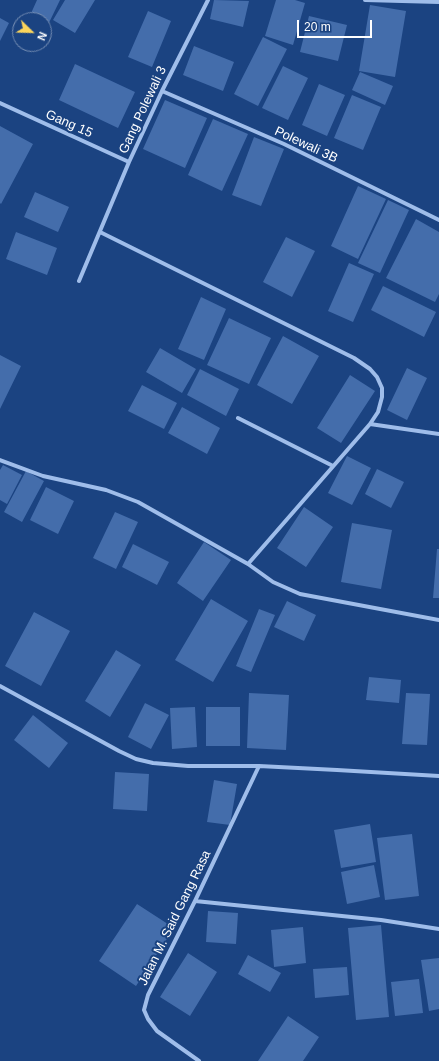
<!DOCTYPE html>
<style>
body{margin:0}
#map{position:relative;width:439px;height:1061px;overflow:hidden;background:#1b4381;font-family:Helvetica,sans-serif}
canvas{display:block}
.north{position:absolute;left:12px;top:12px;width:40px;height:40px;box-sizing:border-box;background:#1b4381;border:1px solid #768eb3;border-radius:50%;rotate:113deg;font-size:11px;font-weight:700;line-height:16px;text-align:center;color:#fff}
.north::after{content:'';display:block;margin:auto;width:14px;height:18px;background:#fbd55c;clip-path:polygon(50% 0,100% 100%,50% 72%,0 100%)}
.scale{position:absolute;left:297px;top:20px;width:75px;height:18px;box-sizing:border-box;border:2px solid #fff;border-top:0;padding-left:5px;font-size:12px;line-height:14px;white-space:nowrap;color:#fff;-webkit-text-stroke:3px #1b4381;paint-order:stroke}
</style>
<div id="map">
<canvas width="439" height="1061"></canvas>
<div class="north">N</div>
<div class="scale">20 m</div>
</div>
<script>
const ctx = document.querySelector('canvas').getContext('2d');
ctx.lineJoin = 'round';
function paint(path, color) { ctx.fillStyle = color; ctx.fill(path, 'evenodd'); }
const poly = rows => new Path2D(rows.map(r => 'M' + r).join(''));
function stroke(path, color, width, dash) { ctx.strokeStyle = color; ctx.lineWidth = width; ctx.lineCap = dash ? 'butt' : 'round'; ctx.setLineDash(dash || []); ctx.stroke(path); }
function label(font, color, halo, rows, align = 'center') {
  ctx.font = font + ' Helvetica,sans-serif'; ctx.lineWidth = 4; ctx.setLineDash([]); ctx.textBaseline = 'middle'; ctx.strokeStyle = halo; ctx.fillStyle = color; for (const [text, x, y, turn = 0] of rows) {
    ctx.save(); ctx.translate(x, y); ctx.rotate((+turn || 0) * Math.PI / 180); ctx.textAlign = isNaN(turn) ? turn : align; if (halo) ctx.strokeText(text, 0, 0); ctx.fillText(text, 0, 0); ctx.restore();
  }
}
paint(poly([
 [37,0,60,0,45,31,44,31,44,20,28,20],
 [65,0,95,0,75,33,53,20],
 [214,0,249,1,243,27,210,19],
 [276,0,295,0,305,3,293,45,265,36],
 [370,5,406,11,395,77,359,71],
 [148,11,171,21,152,67,128,57],
 [309,16,347,25,338,61,300,52],
 [0,18,9,23,0,41],
 [263,37,287,49,258,106,234,94],
 [194,46,234,62,223,91,183,75],
 [75,64,135,92,118,128,59,100],
 [283,66,308,78,288,120,262,108],
 [360,72,393,86,385,105,352,90],
 [319,84,345,95,327,136,302,125],
 [352,95,381,107,363,150,334,138],
 [165,100,207,118,185,168,143,149],
 [213,119,248,134,222,191,188,175],
 [0,126,33,144,1,204,0,203],
 [254,137,284,149,261,206,232,195],
 [358,186,386,199,358,259,331,246],
 [35,192,69,207,58,232,24,217],
 [388,200,409,210,380,273,358,263],
 [416,219,439,232,439,294,435,302,386,278],
 [16,232,57,248,47,275,6,259],
 [286,237,315,251,292,297,263,282],
 [349,263,374,274,353,322,328,311],
 [383,286,436,312,424,337,371,310],
 [201,297,226,309,204,360,178,349],
 [229,318,271,338,249,384,207,365],
 [283,336,319,356,292,404,257,385],
 [160,348,196,369,182,393,146,372],
 [0,355,21,366,0,409],
 [407,368,427,378,407,420,387,410],
 [200,369,239,389,226,416,187,395],
 [350,375,375,391,341,443,317,428],
 [142,385,177,403,164,429,128,411],
 [182,407,220,428,207,454,168,433],
 [347,456,371,468,352,505,328,493],
 [3,465,22,475,7,504,0,500,0,470],
 [377,469,404,482,391,508,365,494],
 [26,471,44,481,22,522,4,512],
 [46,487,74,501,58,534,30,520],
 [304,507,333,527,306,567,277,548],
 [115,512,138,522,116,569,93,558],
 [352,523,392,530,381,589,341,582],
 [204,542,231,560,203,601,177,583],
 [133,544,169,562,157,585,122,567],
 [437,549,439,549,439,598,433,598],
 [211,599,248,621,213,682,175,660],
 [287,601,316,615,304,641,274,627],
 [259,609,275,615,251,672,236,666],
 [34,612,70,631,41,686,5,666],
 [116,650,141,665,110,717,85,701],
 [369,677,401,680,399,703,366,700],
 [249,693,289,695,286,750,247,748],
 [406,693,430,694,427,745,402,744],
 [145,703,169,715,151,749,128,737],
 [195,707,197,747,172,749,170,708],
 [206,707,240,707,240,746,206,746],
 [33,715,68,743,49,768,14,740],
 [115,772,149,774,147,811,113,809],
 [214,780,237,784,230,825,207,822],
 [370,824,376,862,341,868,334,830],
 [412,834,419,896,385,900,377,838],
 [374,865,380,897,347,904,341,872],
 [137,904,174,928,136,986,99,961],
 [208,911,238,913,236,944,206,942],
 [381,925,389,1017,356,1020,348,928],
 [303,927,306,963,274,967,271,930],
 [188,953,217,972,190,1016,160,997],
 [248,955,281,973,270,992,238,974],
 [439,958,439,1009,429,1011,421,960],
 [347,967,349,995,315,998,313,969],
 [419,979,423,1013,395,1016,391,982],
 [288,1016,319,1037,303,1061,258,1061]
]), '#446dab');
stroke(poly([
 [365,0,439,2],
 [162,91,284,144,439,220],
 [0,103,129,162],
 [100,232,354,358,370,369,377,377,382,388,382,397,378,412,370,424,248,564],
 [79,281,129,162,162,91,208,0],
 [238,418,333,466],
 [370,424,439,434],
 [0,460,43,476,106,490,138,502,248,564,273,582,300,594,439,620],
 [0,686,119,751,136,759,153,763,188,766,259,766,337,770,439,776],
 [195,901,381,920,439,929],
 [199,1061,157,1031,148,1019,144,1010,148,995,195,901,259,766]
]), '#9fbdea', 4);
label('13px', '#fff', '#1b4381', [
 ["Gang Polewali 3",143,110,-65],
 ["Gang 15",69,124,24],
 ["Polewali 3B",306,145,25],
 ["Jalan M. Said Gang Rasa",175,918,-64]
]);
</script>
